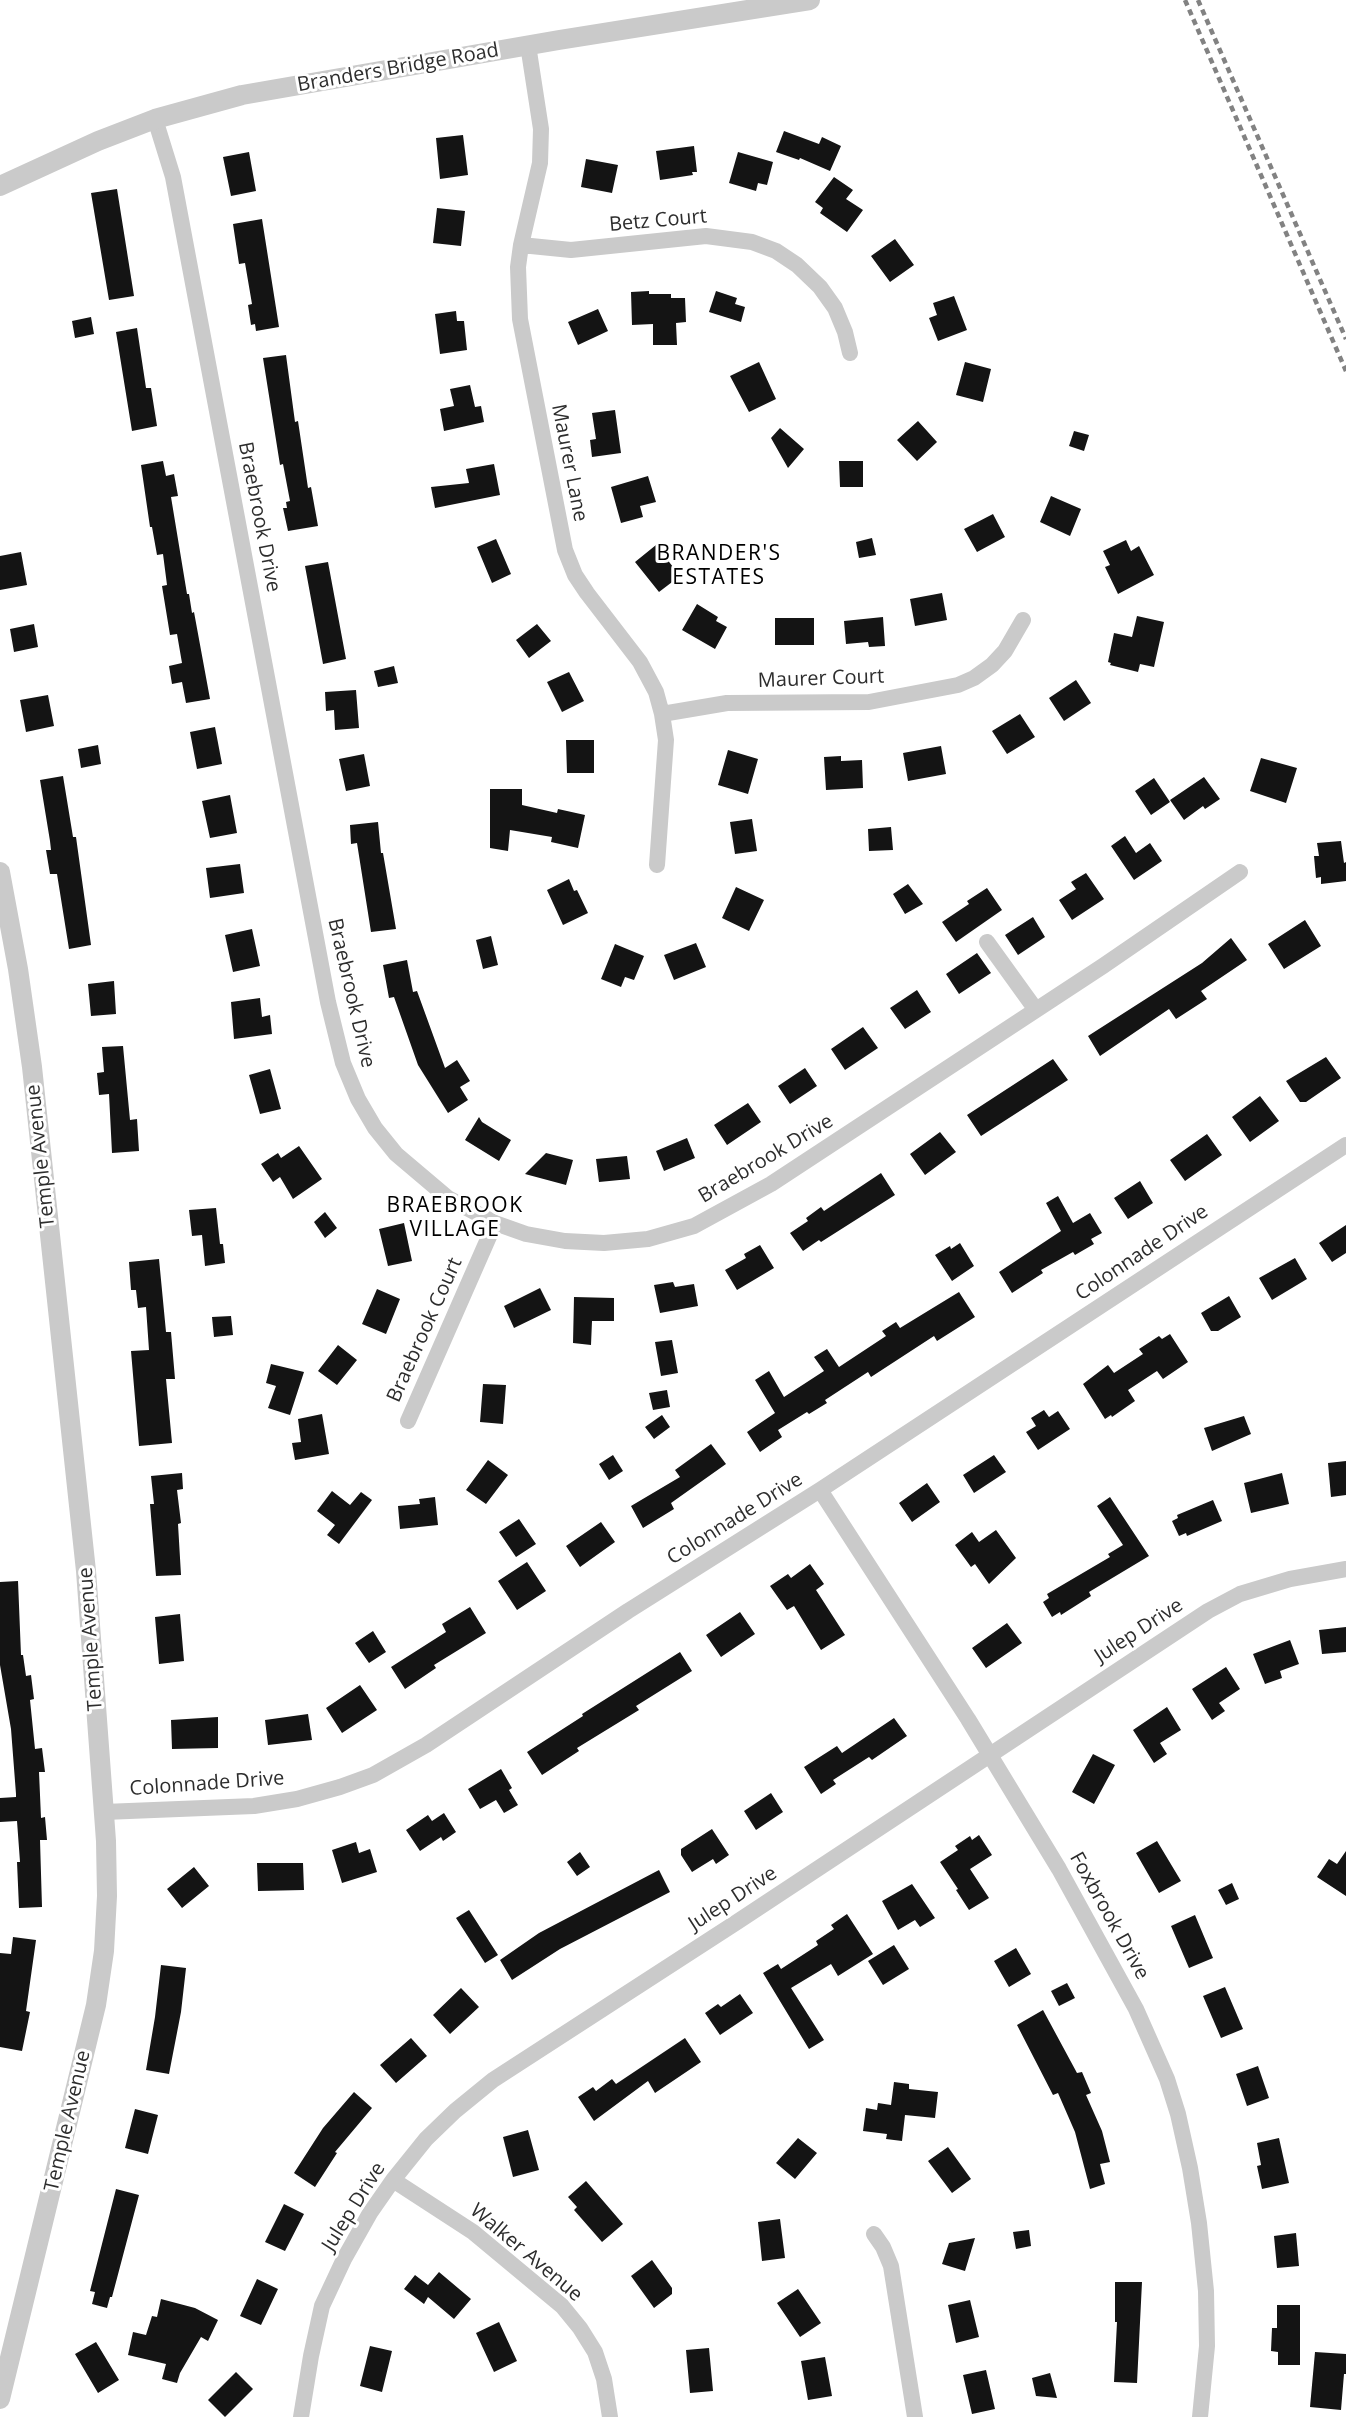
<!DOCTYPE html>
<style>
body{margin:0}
canvas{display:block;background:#fff}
</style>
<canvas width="1346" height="2417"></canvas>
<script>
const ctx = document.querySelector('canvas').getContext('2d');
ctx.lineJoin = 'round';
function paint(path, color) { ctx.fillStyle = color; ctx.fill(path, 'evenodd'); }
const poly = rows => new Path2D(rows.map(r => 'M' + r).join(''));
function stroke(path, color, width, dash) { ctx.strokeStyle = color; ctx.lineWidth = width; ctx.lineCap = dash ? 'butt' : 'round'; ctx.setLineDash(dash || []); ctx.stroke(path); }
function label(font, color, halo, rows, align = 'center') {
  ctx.font = font + ' "Open Sans",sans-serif'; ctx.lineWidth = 6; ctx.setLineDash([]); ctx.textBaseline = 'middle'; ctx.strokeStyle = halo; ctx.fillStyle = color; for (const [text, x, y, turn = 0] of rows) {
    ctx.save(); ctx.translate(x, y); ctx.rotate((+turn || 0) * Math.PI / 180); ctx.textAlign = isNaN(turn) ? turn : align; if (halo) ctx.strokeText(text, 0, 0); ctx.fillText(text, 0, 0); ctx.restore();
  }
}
paint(poly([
 [784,131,819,144,822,137,841,146,830,171,800,158,799,160,776,152],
 [463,135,468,175,440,179,436,138],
 [694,146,697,172,692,172,693,175,660,180,656,151],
 [249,152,256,191,231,196,223,157],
 [738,152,773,162,767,185,758,183,756,191,729,183],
 [586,159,618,165,612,193,581,187],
 [834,177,853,190,846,199,863,210,847,232,820,213,823,208,815,202],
 [117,189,134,296,109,300,91,193],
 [437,208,465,211,461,246,433,243],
 [262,219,279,327,256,331,255,324,251,325,248,305,252,304,245,263,239,264,233,224],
 [895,239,914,265,890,282,871,256],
 [649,291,649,294,671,294,671,298,685,298,686,322,676,323,677,345,653,345,653,324,632,325,631,292],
 [716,291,737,298,735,304,745,307,741,322,709,312],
 [954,296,967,330,938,341,929,318,937,315,933,303],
 [598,309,608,331,578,345,568,322],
 [456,311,457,321,464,321,467,350,440,354,435,314],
 [91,317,94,334,75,338,72,321],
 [137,328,146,388,151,388,157,426,132,431,116,332],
 [286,355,295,422,298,421,308,488,311,487,318,526,288,531,283,508,287,508,286,502,290,501,283,464,280,465,263,358],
 [759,362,776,399,749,412,730,376],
 [965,362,991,369,983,402,956,395],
 [470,385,475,407,481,406,484,422,444,431,440,409,454,406,450,389],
 [615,410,621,453,592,457,590,440,596,439,592,413],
 [918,421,937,442,917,461,897,440],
 [780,428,804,449,788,468,771,438],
 [1074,431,1089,435,1084,451,1069,446],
 [163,461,166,476,174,474,178,496,171,497,187,594,189,594,192,613,194,612,210,699,186,703,182,682,172,684,169,666,182,663,177,634,170,635,162,586,167,585,163,554,157,555,152,527,150,527,141,465],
 [839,461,863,461,863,487,840,487],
 [494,464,500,495,435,508,431,487,469,483,466,469],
 [648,476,656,502,640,506,643,517,621,523,611,487],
 [1051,496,1081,509,1070,536,1040,522],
 [993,514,1005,537,977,552,964,529],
 [872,538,876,555,859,558,856,542],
 [496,539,511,574,492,583,477,547],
 [1126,540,1131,551,1139,546,1154,575,1118,594,1105,567,1110,565,1103,551],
 [656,545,680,576,659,592,635,562],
 [21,552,27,585,0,590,0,556],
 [328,562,346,659,323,664,305,566],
 [942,593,947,620,915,626,910,599],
 [697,604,718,617,716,621,727,627,715,649,682,630],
 [1137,616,1164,622,1154,667,1140,664,1138,672,1110,665,1111,663,1108,662,1114,633,1132,637],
 [883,617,885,646,869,647,868,642,846,644,844,621],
 [775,618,814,618,814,645,775,645],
 [34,624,38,647,14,652,10,629],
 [537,624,551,641,529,658,516,640],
 [394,666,398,683,378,687,374,671],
 [569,672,584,701,562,712,547,682],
 [1076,680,1091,703,1064,721,1049,698],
 [356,690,359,728,335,730,334,710,326,711,325,692],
 [48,695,54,726,26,732,20,700],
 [1020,714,1035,737,1007,754,992,731],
 [215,727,222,764,197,769,190,732],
 [566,740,594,740,594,773,567,773],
 [98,745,101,764,81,768,78,749],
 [941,746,946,774,908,781,903,753],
 [728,750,758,759,748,794,718,785],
 [364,754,370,786,346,791,339,759],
 [841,756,841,761,862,760,863,788,826,790,824,757],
 [1261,758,1297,768,1286,803,1250,791],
 [63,776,73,837,76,837,91,945,69,949,57,874,50,874,46,850,51,850,50,841,40,780],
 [1204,777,1220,799,1205,809,1203,806,1184,820,1170,800],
 [1154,778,1170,802,1151,815,1135,791],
 [490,789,522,789,522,805,557,813,558,809,585,815,578,848,551,842,552,837,510,830,508,851,490,848],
 [230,795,237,833,210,838,202,801],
 [752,819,757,851,735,854,730,822],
 [378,822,381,853,383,853,396,929,371,932,357,843,351,844,350,825],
 [891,827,893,850,869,851,868,829],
 [1125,836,1136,853,1150,843,1162,861,1134,880,1111,846],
 [1341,841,1344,863,1346,862,1346,881,1321,884,1321,877,1316,878,1314,856,1319,856,1317,843],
 [240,864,244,893,210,898,206,868],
 [1086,873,1104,899,1072,920,1059,900,1076,889,1071,882],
 [569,879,574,891,577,890,588,913,563,925,547,890],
 [908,884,923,904,905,914,893,894],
 [736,887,764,900,749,931,722,918],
 [987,888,1002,910,956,942,942,922,969,904,967,901],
 [1033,917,1045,937,1018,955,1005,935],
 [1305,920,1321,946,1284,969,1268,944],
 [252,929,260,966,233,972,225,935],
 [491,936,498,965,483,969,476,940],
 [1231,938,1247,960,1201,991,1207,999,1176,1019,1169,1009,1100,1056,1088,1036,1202,963],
 [696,943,706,967,674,980,664,955],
 [615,944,644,956,634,980,625,977,621,987,601,979],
 [977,953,991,973,959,994,946,974],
 [407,960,413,992,417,991,445,1068,457,1060,470,1081,460,1087,468,1100,448,1113,418,1065,394,997,389,998,383,965],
 [114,981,116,1014,91,1016,88,984],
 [917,990,931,1012,905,1029,890,1008],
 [260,998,262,1017,270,1015,272,1034,234,1039,231,1002],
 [863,1027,878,1048,845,1070,831,1049],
 [123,1046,130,1120,137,1119,139,1151,112,1153,109,1094,99,1095,97,1073,104,1072,102,1047],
 [1326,1057,1341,1078,1306,1102,1300,1102,1286,1081],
 [1053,1059,1068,1080,981,1136,967,1115],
 [805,1068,817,1086,790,1104,778,1086],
 [270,1069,281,1109,260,1114,249,1075],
 [1260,1096,1279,1121,1250,1142,1232,1117],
 [748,1103,761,1122,727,1145,714,1125],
 [479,1117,482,1122,511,1140,499,1161,465,1140],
 [940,1132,956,1152,925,1175,910,1154],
 [1207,1134,1222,1155,1185,1181,1170,1160],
 [687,1138,695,1158,664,1171,656,1151],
 [299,1146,322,1179,293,1199,280,1177,273,1182,261,1164,278,1153,281,1158],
 [546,1153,573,1160,566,1185,525,1174],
 [627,1156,630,1179,599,1182,596,1159],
 [881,1173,895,1195,821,1242,819,1240,803,1251,790,1233,808,1221,806,1218,821,1207,824,1211],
 [1140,1181,1153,1203,1128,1219,1114,1198],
 [1058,1196,1073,1223,1090,1213,1102,1233,1091,1239,1094,1244,1075,1255,1073,1252,1041,1270,1043,1273,1012,1293,999,1272,1061,1231,1046,1203],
 [216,1208,220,1244,223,1244,225,1263,205,1266,202,1235,192,1236,189,1210],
 [325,1212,337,1228,325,1238,314,1222],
 [404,1223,412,1261,388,1266,379,1229],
 [1346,1225,1346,1253,1332,1262,1319,1243],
 [960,1243,974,1266,952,1281,935,1255,950,1246,951,1249],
 [760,1245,774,1268,737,1290,725,1270,746,1258,744,1254],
 [1295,1258,1307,1279,1272,1300,1259,1278],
 [159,1259,166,1332,171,1332,175,1379,166,1379,172,1443,139,1446,131,1351,149,1350,146,1307,138,1308,136,1290,131,1290,129,1262],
 [673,1282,675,1287,694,1284,698,1306,660,1313,654,1285],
 [540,1288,551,1310,514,1328,504,1306],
 [377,1289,400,1299,386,1334,362,1324],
 [959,1292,975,1317,937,1341,934,1336,871,1377,868,1372,825,1400,827,1403,809,1414,807,1412,778,1430,782,1437,760,1452,747,1432,775,1413,755,1380,769,1371,784,1397,824,1371,814,1357,827,1349,839,1367,886,1336,882,1331,896,1322,900,1328],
 [1229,1296,1241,1317,1218,1331,1211,1331,1201,1313],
 [574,1297,614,1298,614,1321,592,1321,591,1345,573,1343],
 [231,1316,233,1335,214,1337,212,1317],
 [1170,1334,1188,1362,1163,1379,1157,1371,1128,1390,1135,1401,1112,1417,1111,1415,1105,1419,1083,1384,1108,1365,1114,1373,1143,1354,1139,1349,1159,1336,1162,1339],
 [672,1340,678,1373,661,1376,655,1342],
 [338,1345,357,1360,337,1385,318,1371],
 [271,1364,304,1372,290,1415,268,1408,276,1386,266,1383],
 [483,1384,506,1385,503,1424,480,1422],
 [667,1390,670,1407,653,1410,649,1393],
 [1044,1410,1049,1417,1058,1411,1070,1429,1038,1450,1026,1432,1036,1426,1031,1418],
 [322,1414,329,1454,295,1460,292,1443,301,1442,298,1419],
 [662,1415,670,1427,654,1439,645,1427],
 [1244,1416,1251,1434,1212,1451,1204,1428],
 [711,1444,726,1464,671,1503,674,1509,643,1528,631,1506,680,1477,675,1470],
 [613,1455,623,1471,609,1480,599,1464],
 [994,1455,1006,1472,974,1493,963,1475],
 [488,1460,508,1475,486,1504,466,1490],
 [1346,1461,1346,1495,1331,1497,1328,1463],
 [182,1473,183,1489,177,1490,181,1523,178,1524,181,1575,156,1576,150,1504,154,1504,151,1476],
 [1282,1473,1289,1504,1251,1513,1244,1483],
 [927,1483,940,1502,912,1522,899,1503],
 [332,1491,350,1505,361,1492,372,1500,339,1544,327,1535,335,1525,317,1511],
 [435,1497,438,1525,400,1529,398,1506,420,1504,419,1499],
 [1110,1497,1149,1556,1089,1592,1091,1596,1061,1615,1060,1612,1052,1617,1043,1602,1049,1598,1047,1594,1110,1557,1108,1554,1123,1545,1097,1506],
 [1213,1500,1222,1521,1187,1536,1186,1533,1179,1536,1172,1521,1178,1518,1177,1515],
 [519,1519,536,1544,516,1557,499,1532],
 [601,1522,615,1542,580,1567,566,1546],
 [996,1530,1016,1558,989,1584,975,1564,971,1567,955,1545,972,1532,979,1542],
 [527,1562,546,1591,517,1610,498,1581],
 [810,1564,824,1584,816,1590,845,1635,821,1650,794,1606,787,1610,770,1586,788,1574,791,1578],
 [18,1581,21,1655,23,1655,26,1676,31,1675,34,1699,30,1700,35,1749,42,1748,45,1772,39,1772,41,1818,45,1817,47,1840,40,1840,42,1907,19,1908,17,1862,20,1862,17,1821,0,1822,0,1798,16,1797,16,1794,11,1729,0,1665,0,1582],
 [470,1607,486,1633,434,1665,436,1668,405,1689,391,1667,446,1632,442,1624],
 [740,1612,755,1634,721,1657,706,1635],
 [180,1614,184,1661,159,1664,155,1617],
 [1007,1623,1022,1643,986,1668,972,1648],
 [1346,1627,1346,1652,1322,1654,1319,1630],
 [373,1631,386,1652,369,1663,355,1643],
 [1290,1640,1299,1664,1280,1671,1282,1678,1265,1684,1253,1654],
 [680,1652,692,1671,636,1706,639,1710,577,1748,579,1751,542,1775,527,1752,583,1716,582,1714],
 [1226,1667,1240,1689,1219,1703,1225,1711,1212,1720,1192,1689],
 [360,1685,377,1710,342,1733,326,1708],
 [1167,1707,1181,1730,1160,1743,1167,1754,1154,1763,1133,1730],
 [308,1714,312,1740,268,1745,265,1720],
 [218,1717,218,1748,172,1749,171,1720],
 [894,1718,907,1736,872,1760,869,1757,833,1780,836,1784,821,1794,804,1767,837,1746,842,1753],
 [1093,1754,1115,1765,1094,1804,1072,1792],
 [501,1769,512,1788,509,1790,518,1805,504,1813,496,1800,480,1809,468,1789],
 [771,1793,783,1812,756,1830,744,1811],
 [444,1813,456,1832,443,1841,441,1837,420,1851,406,1830,428,1815,432,1821],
 [712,1829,729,1855,716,1864,713,1859,692,1872,681,1855,681,1849],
 [979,1835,992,1855,970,1869,989,1898,969,1910,956,1890,958,1889,940,1862,958,1850,955,1846,970,1836,972,1840],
 [1157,1841,1181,1881,1159,1893,1136,1853],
 [356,1842,359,1853,370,1849,377,1872,342,1883,332,1850],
 [1346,1851,1346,1896,1317,1877,1329,1859,1337,1864],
 [580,1852,590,1867,577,1876,567,1862],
 [257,1863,303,1863,304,1890,258,1891],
 [194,1867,209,1886,182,1908,167,1889],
 [659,1870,670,1892,560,1949,512,1980,500,1960,539,1933],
 [1232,1883,1239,1899,1226,1905,1218,1890],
 [912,1884,935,1918,920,1927,915,1920,898,1930,882,1901],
 [469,1910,498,1955,485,1963,456,1918],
 [847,1914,873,1954,838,1976,831,1964,791,1988,824,2040,809,2049,763,1973,778,1964,781,1969,818,1945,816,1941,834,1929,831,1925],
 [1195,1915,1213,1958,1189,1968,1171,1926],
 [13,1937,36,1940,26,2011,30,2012,22,2051,0,2047,0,1953,11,1954],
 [894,1945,909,1969,883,1985,868,1961],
 [1016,1948,1031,1974,1009,1987,994,1961],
 [161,1965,186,1968,181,2012,169,2074,146,2070,155,2017],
 [1067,1983,1075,1998,1059,2006,1051,1991],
 [1225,1987,1243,2029,1221,2038,1203,1996],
 [461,1988,479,2007,450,2034,433,2015],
 [740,1994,753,2013,720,2035,705,2013,718,2004,721,2007],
 [1043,2010,1077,2073,1082,2072,1091,2093,1086,2095,1102,2131,1110,2162,1100,2164,1105,2184,1090,2189,1075,2132,1058,2093,1053,2095,1017,2025],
 [411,2038,427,2056,396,2083,380,2065],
 [685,2038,701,2062,655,2093,648,2081,594,2121,578,2097,593,2087,596,2091,612,2079,616,2084],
 [1258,2066,1269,2098,1247,2106,1236,2074],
 [894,2082,909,2084,909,2089,938,2092,935,2118,905,2115,902,2141,886,2139,887,2134,863,2131,866,2108,877,2110,878,2103,891,2105],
 [354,2092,372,2108,335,2152,337,2153,315,2187,294,2173,323,2128],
 [135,2109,158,2115,148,2154,125,2148],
 [528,2130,539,2170,513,2177,503,2137],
 [798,2138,817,2153,795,2179,776,2163],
 [1279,2138,1289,2183,1262,2189,1257,2166,1261,2165,1257,2143],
 [948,2147,971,2179,952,2193,928,2161],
 [586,2181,623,2224,602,2242,574,2210,577,2207,568,2197],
 [116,2189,139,2195,112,2297,110,2297,107,2308,92,2304,95,2292,90,2291],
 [284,2204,304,2214,285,2251,265,2242],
 [780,2219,785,2258,762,2261,758,2222],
 [1029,2230,1031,2246,1016,2249,1013,2232],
 [1296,2233,1299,2266,1277,2268,1274,2236],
 [975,2238,965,2271,942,2264,949,2243],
 [652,2260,672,2288,672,2294,654,2308,631,2276],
 [439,2272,471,2299,454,2319,428,2297,424,2304,404,2289,415,2275,428,2285],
 [257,2279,278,2289,261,2325,240,2316],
 [1115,2282,1142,2282,1137,2383,1114,2382,1117,2322,1115,2322],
 [798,2289,821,2323,800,2337,777,2303],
 [161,2299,195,2308,218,2320,208,2341,201,2337,180,2373,177,2383,162,2379,166,2364,128,2355,133,2332,146,2335,152,2316,157,2317],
 [970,2300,979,2337,956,2343,948,2305],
 [1277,2305,1300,2305,1300,2365,1278,2365,1278,2352,1271,2351,1272,2328,1277,2328],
 [499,2322,517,2361,494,2372,476,2333],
 [96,2342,119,2380,98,2393,75,2354],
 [370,2346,392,2351,382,2392,360,2386],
 [709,2348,713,2391,690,2393,686,2350],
 [1315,2352,1346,2354,1346,2374,1344,2374,1341,2410,1310,2407],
 [825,2357,832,2396,808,2400,801,2361],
 [986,2370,995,2409,972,2414,963,2375],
 [236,2372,253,2389,225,2417,208,2400],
 [1050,2373,1057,2398,1036,2396,1032,2378]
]), '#141414');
stroke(poly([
 [528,45,541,129,540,163,521,245,518,267,520,319,565,550,575,575,587,593,640,662,656,692,662,714,666,740,657,865],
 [155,119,173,177,328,1002,343,1063,358,1099,375,1128,396,1154,448,1198,495,1223,526,1234,565,1241,604,1243,648,1239,694,1226,771,1184,1103,966,1240,872],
 [521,245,571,250,706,236,752,242,776,251,797,265,820,287,835,308,845,332,850,353],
 [662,714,727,703,869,702,958,685,974,678,992,665,1005,651,1023,620],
 [987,942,1036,1010],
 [408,1421,495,1223],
 [820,1490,968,1719,1059,1869,1136,2009,1167,2079,1178,2114,1190,2168,1199,2223,1206,2291,1207,2346,1200,2417],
 [104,1812,254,1806,297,1799,340,1787,373,1775,426,1745,628,1611,820,1490,1346,1145],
 [393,2180,473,2232,562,2306,580,2328,595,2352,604,2379,610,2417],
 [874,2234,883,2247,891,2266,915,2417],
 [301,2417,311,2356,322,2306,344,2259,370,2213,393,2180,426,2139,455,2111,493,2080,737,1922,1208,1611,1240,1594,1290,1579,1346,1569]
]), '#cacaca', 16);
stroke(poly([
 [0,186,98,141,155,119,242,95,559,40,810,0],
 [0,872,18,969,32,1067,86,1571,106,1841,107,1896,104,1951,96,2005,0,2399]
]), '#cacaca', 20);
stroke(poly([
 [1185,0,1346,371],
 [1198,0,1346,339]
]), '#828282', 4.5, [6, 4.5]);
label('20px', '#2d2d2d', '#fff', [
 ["Branders Bridge Road",398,68,-10],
 ["Betz Court",658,221,-5],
 ["Maurer Lane",569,463,79],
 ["Braebrook Drive",259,517,79],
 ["Maurer Court",821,679,-2],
 ["Braebrook Drive",351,993,77],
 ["Temple Avenue",41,1156,-96],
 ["Braebrook Drive",766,1159,-31],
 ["Colonnade Drive",1142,1253,-34],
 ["Braebrook Court",425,1330,-66],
 ["Colonnade Drive",735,1519,-32],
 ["Julep Drive",1139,1631,-33],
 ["Temple Avenue",91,1639,-94],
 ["Colonnade Drive",207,1784,-4],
 ["Julep Drive",733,1899,-33],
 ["Foxbrook Drive",1109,1916,61],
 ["Temple Avenue",68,2121,-77],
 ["Julep Drive",354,2207,-58],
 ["Walker Avenue",526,2253,40]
]);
ctx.letterSpacing = '1.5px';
label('21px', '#000', '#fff', [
 ["BRANDER'S",719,554],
 ["ESTATES",719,578],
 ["BRAEBROOK",455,1206],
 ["VILLAGE",455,1230]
]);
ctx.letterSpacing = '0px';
</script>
